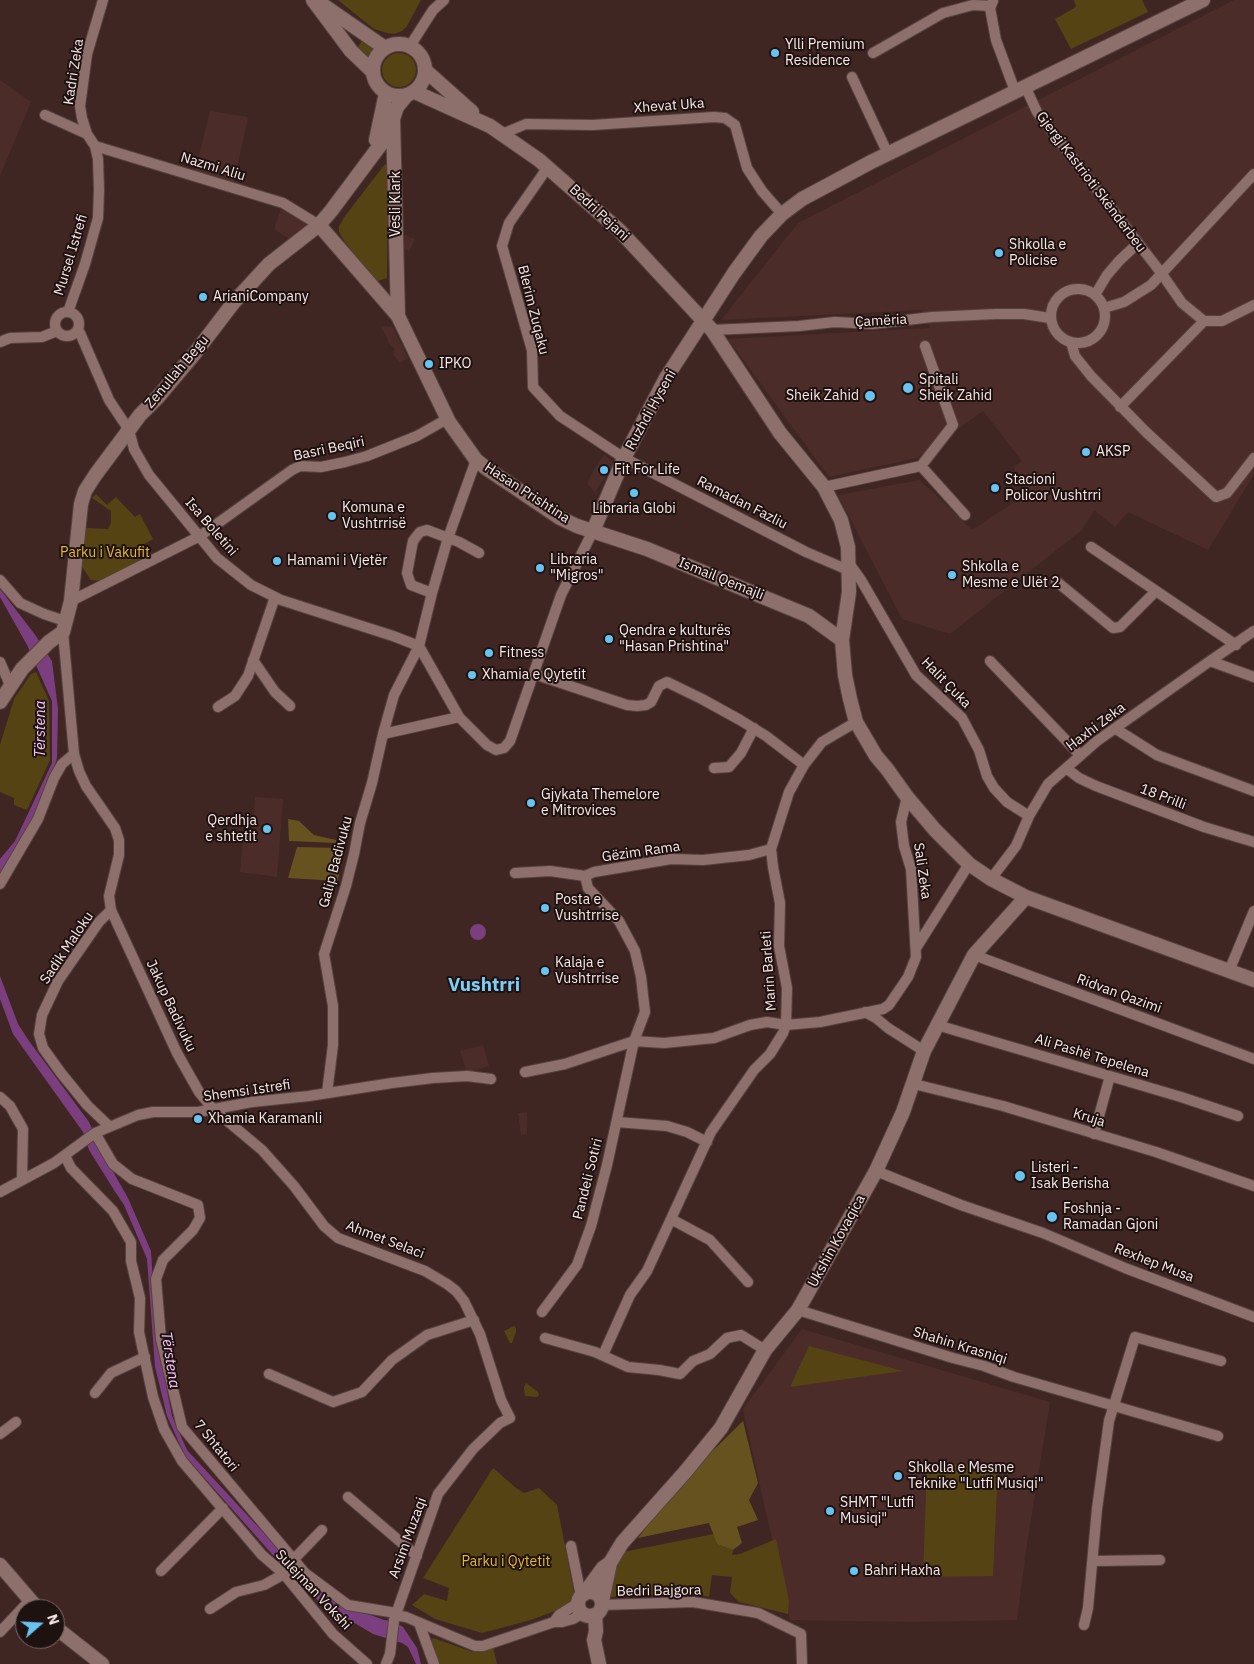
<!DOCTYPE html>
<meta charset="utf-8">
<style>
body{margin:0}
#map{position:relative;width:1254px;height:1664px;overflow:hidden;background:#3f2623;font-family:"IBM Plex Sans",sans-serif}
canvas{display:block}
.north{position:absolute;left:15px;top:1599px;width:50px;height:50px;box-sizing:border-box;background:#1e1211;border:1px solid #766866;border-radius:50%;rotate:71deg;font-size:14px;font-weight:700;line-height:20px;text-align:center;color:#fae8e6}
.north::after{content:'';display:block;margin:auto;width:18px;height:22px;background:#69c3f1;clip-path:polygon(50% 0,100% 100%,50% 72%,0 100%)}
</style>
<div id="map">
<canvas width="1254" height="1664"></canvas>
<div class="north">N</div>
</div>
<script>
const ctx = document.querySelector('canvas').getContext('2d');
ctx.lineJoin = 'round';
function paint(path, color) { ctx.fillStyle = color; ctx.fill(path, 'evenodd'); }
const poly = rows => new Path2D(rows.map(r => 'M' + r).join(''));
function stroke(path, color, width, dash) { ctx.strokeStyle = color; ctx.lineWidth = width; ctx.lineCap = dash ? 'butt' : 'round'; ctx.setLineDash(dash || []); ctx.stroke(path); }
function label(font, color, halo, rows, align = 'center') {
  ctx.font = font + ' "IBM Plex Sans",sans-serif'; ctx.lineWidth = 4; ctx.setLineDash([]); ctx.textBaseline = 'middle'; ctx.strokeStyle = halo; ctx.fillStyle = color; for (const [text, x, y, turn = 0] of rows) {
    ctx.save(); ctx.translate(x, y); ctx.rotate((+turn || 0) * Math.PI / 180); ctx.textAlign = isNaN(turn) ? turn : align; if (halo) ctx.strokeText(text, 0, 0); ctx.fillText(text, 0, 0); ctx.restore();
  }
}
paint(poly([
 [1234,0,1254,0,1254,474,1208,550,1128,512,1115,527,1094,510,1082,530,950,634,902,619,838,495,920,480,972,530,1029,492,1013,467,1022,461,983,411,917,458,829,477,728,339,930,328,922,310,721,320,798,223],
 [0,80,31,102,0,176],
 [210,111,248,117,234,182,195,172],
 [281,209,310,221,307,225,308,230,293,242,274,229],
 [405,235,415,239,409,252,404,248,402,247],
 [381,326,393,327,408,358,400,363,393,354,395,350,388,341],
 [604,455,615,463,595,492,587,484,594,469],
 [255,797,283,799,277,877,240,872,243,838,253,839],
 [483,1045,489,1066,467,1073,460,1051],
 [527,1112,527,1134,521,1135,518,1113],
 [802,1329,1050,1402,1027,1544,1017,1620,913,1622,790,1620,743,1409]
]), '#4c2c28');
paint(poly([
 [338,0,421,0,407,26,402,31,394,34,387,33,374,29],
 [1074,0,1142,0,1148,12,1071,49,1055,19,1076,7],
 [362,41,378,48,369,61,357,48],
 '382 70a17 17 0 1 1 34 0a17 17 0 1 1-34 0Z',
 [385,164,388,165,387,278,374,282,343,239,339,232,339,226,345,216],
 [96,494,107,505,116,497,135,517,140,514,153,539,136,549,142,562,101,581,91,580,80,564,85,528,108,529,111,523,111,511,92,498],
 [36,672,49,701,50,760,27,810,14,805,14,798,0,792,0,745,14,699,31,674],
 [514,1326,516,1328,516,1332,512,1343,510,1343,504,1331],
 [809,1346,903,1371,790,1387],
 [526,1383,538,1392,539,1395,537,1397,525,1396,524,1387],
 [927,1464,998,1465,993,1576,923,1577],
 [493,1468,516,1488,524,1493,539,1488,557,1505,576,1603,531,1620,482,1633,435,1619,412,1605,424,1594,447,1601,449,1588,423,1578],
 [714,1534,717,1544,733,1550,732,1555,740,1554,776,1539,789,1601,788,1614,739,1602,730,1593,732,1577,712,1575,709,1597,690,1593,608,1597,605,1570,623,1552],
 [433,1638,473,1652,493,1647,497,1664,438,1664,430,1642]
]), '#554314');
paint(poly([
 [288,819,299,821,314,835,336,840,336,843,289,841],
 [297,847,343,848,338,881,288,878],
 [743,1421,758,1483,749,1500,758,1520,737,1527,742,1543,733,1550,717,1544,709,1523,638,1538,682,1481]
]), '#65521f');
paint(poly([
 [0,589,36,636,52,661,58,709,57,758,47,791,25,840,0,877,0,859,15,841,52,763,52,701,27,645,0,597],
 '470 932a8 8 0 1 1 16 0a8 8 0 1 1-16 0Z',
 [0,976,18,1024,29,1041,89,1122,111,1168,128,1198,151,1251,156,1334,172,1416,187,1450,285,1556,308,1584,333,1601,384,1620,393,1621,403,1627,417,1648,421,1664,416,1664,408,1647,402,1643,373,1634,321,1603,295,1580,185,1456,167,1416,155,1367,147,1259,124,1205,114,1190,89,1150,83,1132,13,1034,0,999]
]), '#7b3e7f');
const street = poly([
 [993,1,990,8,996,40,1015,91],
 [410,46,433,10,444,0],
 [873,53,943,13,973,5,991,6],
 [852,77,888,154],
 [1025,86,1037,112,1162,274,1182,303,1204,321,1222,321,1254,305],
 [45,115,87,134],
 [502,134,526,124,593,125,714,117,725,118,735,125,747,168,762,191,782,214],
 [95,146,283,203,319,225],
 [548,167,509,223,502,246,532,350,533,387,560,416,624,458,806,552,848,570],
 '1051 316a27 27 0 1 1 54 0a27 27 0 1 1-54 0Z',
 [1095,295,1107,275,1119,261,1137,244],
 [1104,308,1124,302,1151,285,1254,174],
 '55 324a12 12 0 1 1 24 0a12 12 0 1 1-24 0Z',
 [68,312,85,264,98,218,99,190,98,159,95,146,87,134,82,118,80,106,87,54,103,0],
 [712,330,799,326,835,322,872,324,932,317,996,314,1024,314,1050,318],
 [77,332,80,333,109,400,129,430,134,449,149,475,217,558,251,585,281,600,393,636,419,646],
 [0,342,10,338,42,337,57,331],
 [1071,342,1075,356,1091,376,1146,432,1216,497,1227,493,1254,458],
 [1120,407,1204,321],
 [921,466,965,515],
 [824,487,921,466,953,425,925,346],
 [1091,547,1236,645],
 [848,562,861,580,916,675,962,718,979,750,987,776,994,788,1007,802,1029,816],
 [0,580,20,603,44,614,65,621],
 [1056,581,1113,628,1120,627,1156,591],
 [432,593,411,585,407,573,413,541,420,532,427,530,459,542,479,553],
 [71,601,200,536,292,470,300,466,321,467,345,462,367,456,417,436,447,419],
 [63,632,74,754,79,771,86,786,115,828,119,840,119,855,109,896,111,910,177,1053,199,1092,213,1109,262,1150,294,1186,324,1226,338,1238,425,1271,447,1284,456,1291,464,1301,480,1334,501,1400,510,1418,500,1423,473,1449,438,1494,394,1620,390,1654,386,1664],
 [419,646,459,717,487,745,496,750,504,748,510,741,561,595,593,531],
 [253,660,275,692,290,706],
 [990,661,1080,755],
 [1210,661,1254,677],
 [0,662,10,685],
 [534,674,627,705,637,706,646,705,651,702,659,686,667,682,702,699,740,720,766,736,804,765],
 [218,707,235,696,248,676,275,597],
 [1116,729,1157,755,1254,791],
 [383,734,459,717],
 [714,768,729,767,741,753,754,728],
 [1066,768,1079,778,1096,786,1204,827,1254,842],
 [515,873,550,871,585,876,594,872,671,859,703,860,749,855,771,849],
 [991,879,1016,846,1029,816,1048,784,1097,741,1210,661,1254,631],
 [0,884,38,819,54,778,62,764,74,754],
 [916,948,969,864],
 [974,955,1254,1059],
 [1229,971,1254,911],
 [865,1012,876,1018,888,1028,924,1051],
 [937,1025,1181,1097,1238,1116],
 [525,1072,565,1064,634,1041,664,1043,714,1038,750,1025,767,1022,786,1025,820,1022,883,1009,889,1005,908,977,916,957,911,869,904,846,901,822,907,797],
 [914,1084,1003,1106,1156,1152,1254,1186],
 [327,1093,333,1045,333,1006,324,954,346,886,354,854,360,823,372,783,383,734,394,695,419,646,432,593,448,538,476,460],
 [0,1097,10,1106,23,1129,22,1179],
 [617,1122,667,1126,687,1132,707,1142],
 [109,1126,87,1105,61,1073,43,1048,39,1034,42,1015,58,981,99,922,111,910],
 [95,1133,113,1164,132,1179,198,1205,200,1218,193,1230,163,1260,156,1279,161,1339,182,1427,305,1573,348,1605,396,1613],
 [1094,1134,1110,1076],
 [65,1156,71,1168,113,1211,131,1242,131,1261,140,1298,139,1332,153,1397,164,1429,182,1461,262,1555,284,1574,333,1634,367,1664],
 [876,1171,961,1205,1043,1233,1125,1268,1254,1317],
 [0,1192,54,1163,95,1133,138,1115,153,1112,198,1112,252,1102,309,1096,392,1083,433,1078,467,1076,491,1079],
 [671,1219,710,1240,748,1282],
 [798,1310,953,1358,984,1366,1014,1377,1218,1436],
 [542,1312,577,1265,591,1226,607,1165,634,1041,645,1012,641,977,635,951,619,921,588,888,585,876],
 [545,1338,595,1352,628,1367,659,1370,680,1374,693,1361,710,1354,727,1338,741,1335,765,1350],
 [603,1355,630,1295,647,1271,711,1132,754,1070,770,1054,783,1033,786,1025,787,988,779,946,780,903,773,867,771,849,789,792,804,765,822,742,856,722],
 [269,1374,333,1402,362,1392,392,1360,427,1335,474,1320],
 [95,1393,111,1373,145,1357],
 [0,1434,16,1422],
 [348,1497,417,1556],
 [571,1546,581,1596],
 [294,1559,322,1530],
 [1093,1561,1160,1560],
 [161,1571,223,1508],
 [602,1605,693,1602,758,1613,801,1634,802,1664],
 [210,1609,236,1592,264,1585,284,1574],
 [395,1615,406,1617,475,1646,483,1646,554,1622,562,1622,573,1619,583,1613],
 [554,1622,559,1615,578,1603],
 [419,1623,434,1664],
 [1084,1625,1088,1608,1097,1509,1109,1421,1135,1337,1221,1361],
 [0,1632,30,1600]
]);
const secondary = poly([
 [313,0,351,51,373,72],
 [320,3,385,48],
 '373 70a26 26 0 1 1 52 0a26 26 0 1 1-52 0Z',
 [426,71,472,112],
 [415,92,490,126,539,160,619,230,712,330,780,433,824,487,841,520,848,547,849,592,842,640,845,675,850,699,856,722,876,756,887,769,907,797,935,830,969,864,991,879,1026,897,1254,980],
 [376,140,386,93],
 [319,225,398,316,449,422,476,460,486,468,560,518,577,526,647,549,809,616,842,640],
 [398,316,393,119,397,107,406,96],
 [593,531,624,458,666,378,734,273,761,236,782,214,802,199,871,162,1203,0],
 [0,702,22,669,49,642,63,632,71,601,81,504,85,491,96,474,140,415,158,397,195,353,234,302,269,264,319,225,331,211,381,144,393,119],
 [0,1565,38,1609],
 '578 1604a12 12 0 1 1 24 0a12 12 0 1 1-24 0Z',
 [584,1594,603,1568,610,1563],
 [602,1601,610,1563,622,1543,686,1471,721,1428,765,1350,798,1310,876,1171,903,1112,924,1051,974,955,1026,897],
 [595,1615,596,1631,594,1640,599,1664],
 [55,1627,102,1664]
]);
stroke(street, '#584240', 12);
stroke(secondary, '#584240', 16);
stroke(street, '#8d706c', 10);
stroke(secondary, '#8d706c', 14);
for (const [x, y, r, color] of [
 [775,53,5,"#69c3f1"],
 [999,253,5,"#69c3f1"],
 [203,297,5,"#69c3f1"],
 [429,364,5,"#69c3f1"],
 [908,388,6,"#69c3f1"],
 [870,396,6,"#69c3f1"],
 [1086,452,5,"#69c3f1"],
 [604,470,5,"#69c3f1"],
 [995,488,5,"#69c3f1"],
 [634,493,5,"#69c3f1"],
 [332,516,5,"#69c3f1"],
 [277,561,5,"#69c3f1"],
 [540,568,5,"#69c3f1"],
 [952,575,5,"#69c3f1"],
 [609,639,5,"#69c3f1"],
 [489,653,5,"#69c3f1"],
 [472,675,5,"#69c3f1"],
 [531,803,5,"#69c3f1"],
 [267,829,5,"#69c3f1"],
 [545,908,5,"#69c3f1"],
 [545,971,5,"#69c3f1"],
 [198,1119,5,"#69c3f1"],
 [1020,1176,6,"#69c3f1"],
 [1052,1217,6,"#69c3f1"],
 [898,1476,5,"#69c3f1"],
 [830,1511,5,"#69c3f1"],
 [854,1571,5,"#69c3f1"]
]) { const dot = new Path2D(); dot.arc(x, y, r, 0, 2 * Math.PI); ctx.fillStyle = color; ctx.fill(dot); stroke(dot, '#1e1211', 2); }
label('14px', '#fae8e6', '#1e1211', [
 ["Ylli Premium",785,45],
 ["Residence",785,61],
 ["Shkolla e",1009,245],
 ["Policise",1009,261],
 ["ArianiCompany",213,297],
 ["IPKO",439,364],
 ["Spitali",919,380],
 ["Sheik Zahid",919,396],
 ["Sheik Zahid",859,396,"right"],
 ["AKSP",1096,452],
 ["Fit For Life",614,470],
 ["Stacioni",1005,480],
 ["Policor Vushtrri",1005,496],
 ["Komuna e",342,508],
 ["Vushtrrisë",342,524],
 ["Libraria Globi",634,509,"center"],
 ["Libraria",550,560],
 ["\"Migros\"",550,576],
 ["Hamami i Vjetër",287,561],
 ["Shkolla e",962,567],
 ["Mesme e Ulët 2",962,583],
 ["Qendra e kulturës",619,631],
 ["\"Hasan Prishtina\"",619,647],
 ["Fitness",499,653],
 ["Xhamia e Qytetit",482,675],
 ["Gjykata Themelore",541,795],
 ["e Mitrovices",541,811],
 ["Qerdhja",257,821,"right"],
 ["e shtetit",257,837,"right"],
 ["Posta e",555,900],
 ["Vushtrrise",555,916],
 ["Kalaja e",555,963],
 ["Vushtrrise",555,979],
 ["Xhamia Karamanli",208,1119],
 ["Listeri -",1031,1168],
 ["Isak Berisha",1031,1184],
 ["Foshnja -",1063,1209],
 ["Ramadan Gjoni",1063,1225],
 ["Shkolla e Mesme",908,1468],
 ["Teknike \"Lutfi Musiqi\"",908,1484],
 ["SHMT \"Lutfi",840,1503],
 ["Musiqi\"",840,1519],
 ["Bahri Haxha",864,1571]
], 'left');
label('14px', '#fae8e6', '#1e1211', [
 ["Kadri Zeka",74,72,-81],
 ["Xhevat Uka",669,106,-4],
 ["Nazmi Aliu",213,167,17],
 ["Gjergj Kastrioti Skënderbeu",1091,182,53],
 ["Vesli Klark",396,204,-90],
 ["Bedri Pejani",599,213,43],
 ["Mursel Istrefi",71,255,-73],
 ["Blerim Zuqaku",533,310,76],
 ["Çamëria",881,321,-3],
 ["Zenullah Begu",177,372,-50],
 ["Ruzhdi Hyseni",651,410,-61],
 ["Basri Beqiri",329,449,-12],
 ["Hasan Prishtina",527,493,33],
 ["Ramadan Fazliu",742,503,27],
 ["Isa Boletini",211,527,49],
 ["Ismail Qemajli",721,579,22],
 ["Halit Çuka",946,683,46],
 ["Haxhi Zeka",1096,727,-37],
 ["18 Prilli",1163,797,21],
 ["Gëzim Rama",641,852,-8],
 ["Galip Badivuku",336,862,-75],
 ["Sali Zeka",922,871,82],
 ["Sadik Maloku",67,948,-56],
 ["Marin Barleti",769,971,-94],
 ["Ridvan Qazimi",1119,994,20],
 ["Jakup Badivuku",171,1006,65],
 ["Ali Pashë Tepelena",1092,1056,17],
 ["Shemsi Istrefi",247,1091,-8],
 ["Kruja",1089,1118,17],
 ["Pandeli Sotiri",588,1179,-76],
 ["Ahmet Selaci",385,1240,21],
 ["Ukshin Kovaqica",837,1241,-61],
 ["Rexhep Musa",1154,1263,21],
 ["Shahin Krasniqi",960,1346,17],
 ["7 Shtatori",216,1446,51],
 ["Arsim Muzaqi",408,1538,-70],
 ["Sulejman Vokshi",313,1590,47],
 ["Bedri Bajgora",659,1591,-1]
]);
label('14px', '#e7b92f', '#1e1211', [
 ["Parku i Vakufit",105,553],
 ["Parku i Qytetit",506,1562]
]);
label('italic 15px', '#f9c5fb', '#1e1211', [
 ["Tërstena",41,729,-90],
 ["Tërstena",170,1360,81]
]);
label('bold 19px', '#7ccef9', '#1e1211', [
 ["Vushtrri",484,986]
]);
</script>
